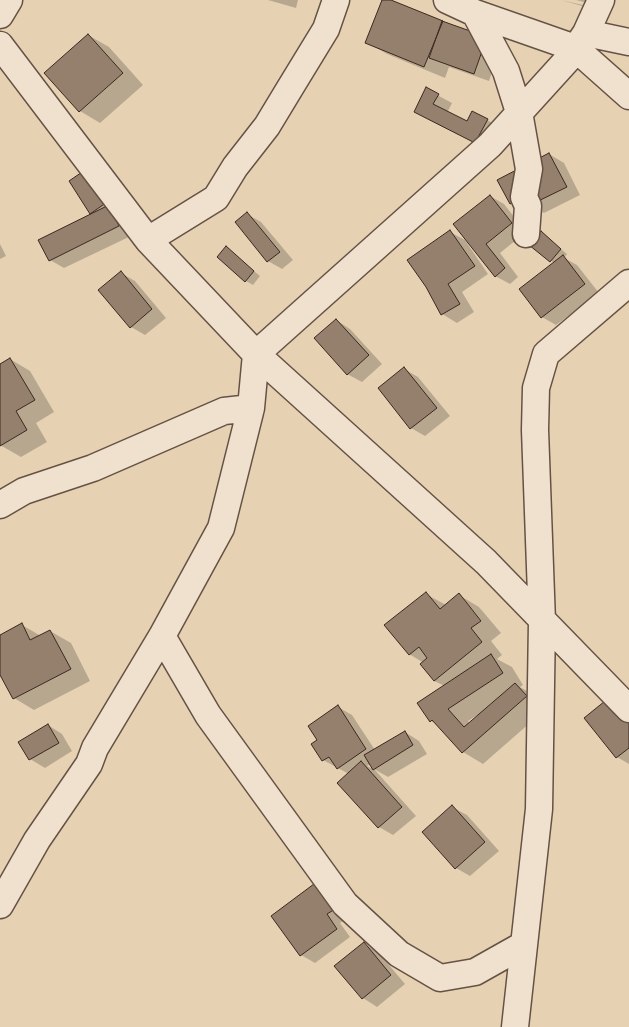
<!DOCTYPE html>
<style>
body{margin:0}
canvas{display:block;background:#e6d1b3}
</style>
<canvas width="629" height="1027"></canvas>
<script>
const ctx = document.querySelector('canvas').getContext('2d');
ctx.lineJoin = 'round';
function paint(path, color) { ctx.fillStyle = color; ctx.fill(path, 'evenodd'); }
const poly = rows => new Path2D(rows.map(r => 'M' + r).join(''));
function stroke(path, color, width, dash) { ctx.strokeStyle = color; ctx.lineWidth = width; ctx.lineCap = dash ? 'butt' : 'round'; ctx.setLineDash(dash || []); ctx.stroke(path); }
paint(poly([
 [268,0,298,0,296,8],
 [384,0,501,46,489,81,449,67,445,78,387,54,366,42],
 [561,0,587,6,588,3,576,0,599,0,596,10],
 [88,35,109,47,143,85,100,123,80,111],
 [426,89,452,103,447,113,468,123,487,120,501,128,490,150,429,120],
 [549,154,564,163,580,195,544,213,533,207,525,211,511,203],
 [88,170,133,235,64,268,50,260,94,214,91,213],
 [490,196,504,204,526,232,500,253,518,277,510,284,495,276,455,224],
 [247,214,261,222,293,260,282,269,268,261,237,222],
 [450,232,465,240,488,274,462,292,474,312,457,323,442,314,427,286],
 [541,233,567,254,564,258,577,265,599,293,556,325,542,317,520,290,554,263,531,244],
 [0,244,6,256,0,259],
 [226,248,260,276,253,285,246,281],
 [121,273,135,281,166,318,145,335,131,327],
 [336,320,350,329,382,364,362,382,347,374],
 [10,359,30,371,54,412,36,423,47,442,21,457,0,445,0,365],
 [404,369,418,377,450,416,425,436,411,428],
 [426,594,446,605,459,595,479,607,501,633,491,641,502,655,497,659,512,667,523,685,520,687,536,696,547,708,483,764,463,752,439,725,431,721,445,686,434,681,424,663,409,654],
 [479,714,470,724,468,721],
 [22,625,41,636,50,631,71,643,90,681,34,710,14,698,0,672,0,636],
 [338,707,352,715,375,750,405,732,419,741,427,754,388,777,374,769,371,764,367,766,375,770,416,816,393,835,379,827,339,783,349,774,323,760,319,741],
 [629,713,629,764,617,757],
 [48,725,62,734,72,751,45,768,30,759,20,742],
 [452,807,467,815,499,851,470,876,456,868],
 [337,888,353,914,340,923,350,937,315,963,301,955],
 [364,944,378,952,405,984,377,1007,363,998]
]), '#0003');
const building = poly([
 [382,0,391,0,443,21,424,67,365,43,382,0],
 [442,21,487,37,474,74,429,58,442,21],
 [88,34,123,73,79,112,44,73,88,34],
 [426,87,439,94,433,104,467,121,472,111,488,119,475,143,414,112,426,87],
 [549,153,567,187,528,206,524,197,510,204,497,180,549,153],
 [88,168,110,200,90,214,69,181,88,168],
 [490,195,512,223,486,244,505,268,495,277,453,224,490,195],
 [109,205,119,226,49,261,38,240,109,205],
 [247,212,280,252,267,262,235,222,247,212],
 [450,230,475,266,448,284,460,304,441,315,426,287,407,260,450,230],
 [541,231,561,249,550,262,529,245,541,231],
 [226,246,254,271,245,282,217,257,226,246],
 [563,255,585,284,541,318,519,289,563,255],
 [121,271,152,309,130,328,98,290,121,271],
 [336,319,369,355,347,375,314,338,336,319],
 [10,358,35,400,16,411,27,430,0,446,0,364,10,358],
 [404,367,437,408,410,429,378,388,404,367],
 [426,592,440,609,459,593,481,621,471,628,482,642,434,681,420,664,427,658,419,647,409,655,384,625,426,592],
 [22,623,30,640,50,630,71,669,13,699,0,675,0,635,22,623],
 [491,654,503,673,448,709,464,727,515,683,527,696,462,753,432,720,430,722,417,703,491,654],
 [610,697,629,721,629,748,616,758,584,718,610,697],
 [338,705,366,749,337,769,329,757,322,761,311,744,317,740,308,726,338,705],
 [48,724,59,743,29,760,18,742,48,724],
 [405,731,413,745,373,770,364,755,405,731],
 [361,761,402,807,378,828,337,783,361,761],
 [452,805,485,842,455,869,422,832,452,805],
 [322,878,340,906,327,914,337,929,300,956,271,916,322,878],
 [364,942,391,975,362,999,334,966,364,942]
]);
paint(building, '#94806c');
stroke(building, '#3c2820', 1);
const minor = poly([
 [447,0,475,13,575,48,629,96],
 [475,13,506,71,519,112,529,169,524,197,528,206,526,234],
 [0,15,9,0],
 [586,33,629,42],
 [0,45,148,240,256,354,486,562,629,709],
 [148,240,216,198,235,167,267,126,290,88,326,29,336,0],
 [0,505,24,491,93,468,224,411,251,408],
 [162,636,208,715,345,904,399,954,440,978,475,972,523,945],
 [0,905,37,840,89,764,95,748,162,636,221,528,251,408,256,354,490,145,569,58,586,33,601,0],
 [515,1027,539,809,542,622,535,430,536,388,546,354,629,283]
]);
stroke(minor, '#665245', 29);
stroke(minor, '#efe1ce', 26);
</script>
